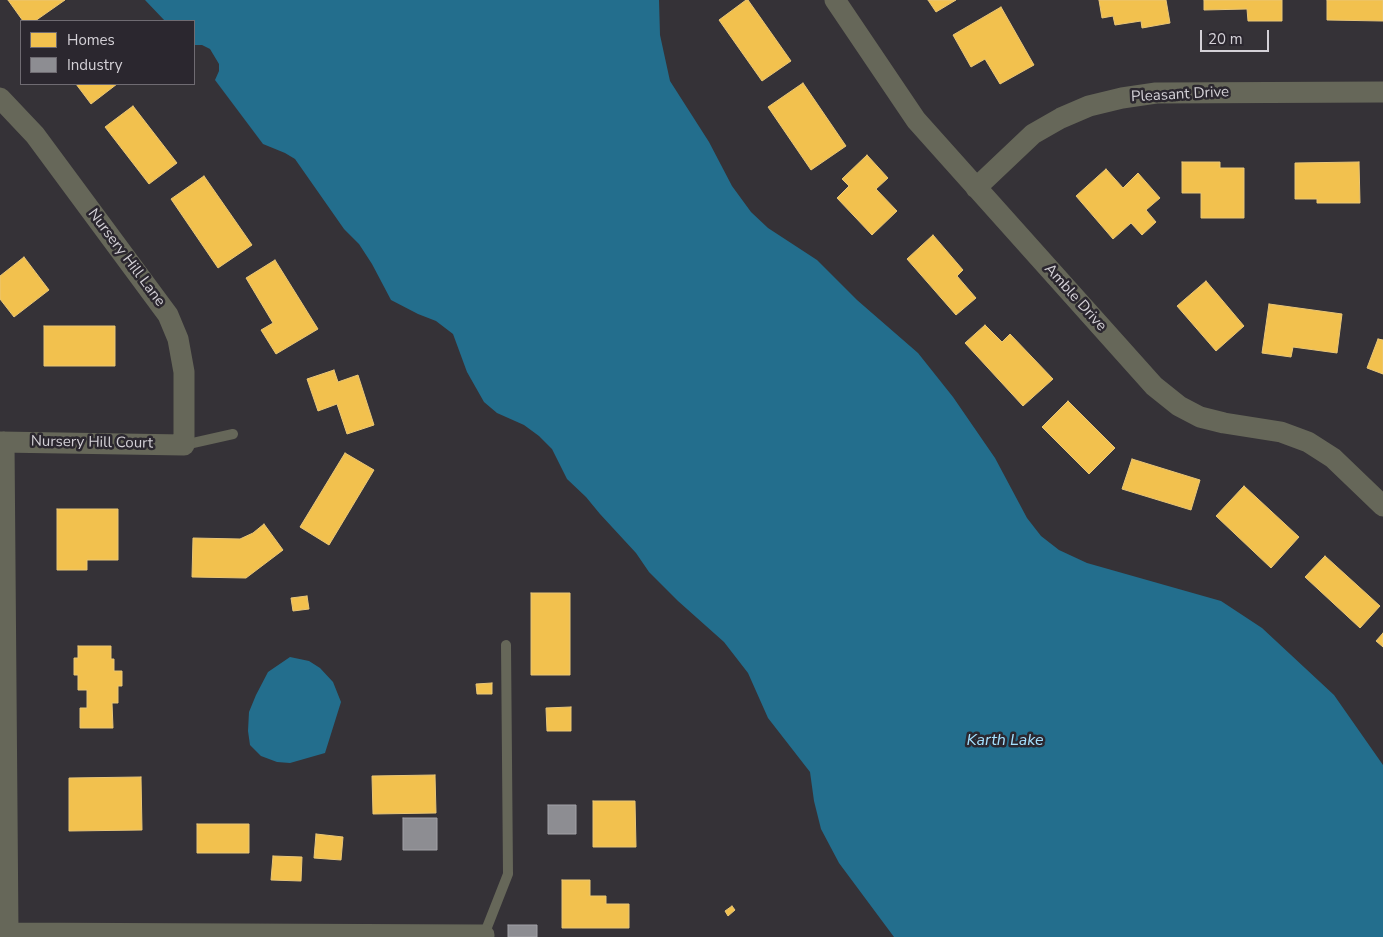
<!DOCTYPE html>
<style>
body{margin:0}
#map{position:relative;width:1383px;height:937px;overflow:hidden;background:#353237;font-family:"Nunito Sans",sans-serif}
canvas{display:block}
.legend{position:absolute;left:20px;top:20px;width:175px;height:65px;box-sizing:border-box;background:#2b272f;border:1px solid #6f6b72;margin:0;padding:6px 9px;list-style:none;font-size:15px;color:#d4d1d7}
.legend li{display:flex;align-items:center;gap:10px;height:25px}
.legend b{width:25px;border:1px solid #6f6b72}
.scale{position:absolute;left:1200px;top:30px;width:69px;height:22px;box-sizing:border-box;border:2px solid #d4d1d7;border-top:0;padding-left:6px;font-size:15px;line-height:18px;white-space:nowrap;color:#d4d1d7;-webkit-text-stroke:4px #2b272f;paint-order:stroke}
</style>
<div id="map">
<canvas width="1383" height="937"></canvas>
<ul class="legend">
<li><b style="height:14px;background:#f2c14e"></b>Homes</li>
<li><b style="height:14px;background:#8d8d92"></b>Industry</li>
</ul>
<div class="scale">20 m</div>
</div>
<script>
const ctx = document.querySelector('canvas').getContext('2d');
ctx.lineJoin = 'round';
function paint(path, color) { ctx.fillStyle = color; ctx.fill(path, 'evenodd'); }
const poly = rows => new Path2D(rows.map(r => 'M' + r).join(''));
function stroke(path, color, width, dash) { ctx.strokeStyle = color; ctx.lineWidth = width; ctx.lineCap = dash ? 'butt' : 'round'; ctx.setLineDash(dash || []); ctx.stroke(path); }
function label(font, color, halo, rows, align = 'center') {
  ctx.font = font + ' "Nunito Sans",sans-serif'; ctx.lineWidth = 5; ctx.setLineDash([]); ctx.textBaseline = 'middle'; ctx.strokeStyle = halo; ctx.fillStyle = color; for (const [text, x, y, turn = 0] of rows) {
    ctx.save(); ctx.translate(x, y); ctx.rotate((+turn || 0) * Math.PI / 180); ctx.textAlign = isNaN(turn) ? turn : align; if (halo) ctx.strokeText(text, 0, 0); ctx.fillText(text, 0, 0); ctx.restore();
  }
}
paint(poly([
 [145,0,659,0,660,35,670,81,709,142,732,186,751,212,768,228,817,260,857,300,918,353,953,397,995,458,1027,518,1041,536,1059,550,1087,563,1221,601,1262,628,1334,695,1383,765,1383,937,894,937,839,863,821,829,814,801,810,772,768,718,748,673,724,642,678,601,649,572,636,553,600,514,586,497,567,479,552,449,539,436,524,425,497,413,484,402,467,372,453,334,436,321,418,314,391,300,372,264,359,244,344,229,295,159,285,153,263,144,215,80,219,71,219,64,210,49,202,45,194,45,194,21,165,21],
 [290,657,309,661,320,668,333,682,341,702,325,753,290,763,277,762,261,756,250,745,248,731,249,712,256,695,268,672]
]), '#236e8d');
const homes = poly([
 [8,0,65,0,35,21,23,21,8,0],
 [746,0,748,0,791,61,762,81,719,20,746,0],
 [928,0,956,0,936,12,928,0],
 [1099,0,1166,0,1170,23,1142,28,1141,21,1115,25,1113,16,1102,18,1099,0],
 [1204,0,1282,0,1282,21,1248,21,1247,9,1204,10,1204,0],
 [1327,0,1383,0,1383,21,1327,20,1327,0],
 [1001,7,1034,65,1000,84,985,59,971,67,953,35,1001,7],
 [803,83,846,146,811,170,768,107,803,83],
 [76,84,117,84,91,104,76,84],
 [133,106,177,163,149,184,105,127,133,106],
 [867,155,888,178,876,189,897,211,872,235,837,198,849,186,842,179,867,155],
 [1182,162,1220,162,1220,168,1244,168,1244,218,1201,218,1201,193,1182,193,1182,162],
 [1359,162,1360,203,1317,203,1317,199,1295,199,1295,163,1359,162],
 [1106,169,1123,188,1138,173,1160,198,1146,210,1156,222,1142,235,1131,223,1113,239,1076,196,1106,169],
 [204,176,252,245,218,268,171,199,204,176],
 [933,235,963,270,957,276,976,298,956,315,907,259,933,235],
 [24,257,49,290,14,317,0,299,0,276,24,257],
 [275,260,318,329,276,354,261,330,273,323,246,278,275,260],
 [1206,281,1244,326,1216,351,1177,306,1206,281],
 [1269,304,1342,314,1337,353,1293,347,1291,357,1262,353,1269,304],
 [985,325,1002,342,1010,334,1053,379,1023,406,965,343,985,325],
 [44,326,115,326,115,366,44,366,44,326],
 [1378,339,1383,340,1383,374,1367,368,1378,339],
 [334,370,338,382,358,375,374,425,347,434,337,404,318,411,307,379,334,370],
 [1068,401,1115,448,1089,474,1042,427,1068,401],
 [345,453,374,470,329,545,300,527,345,453],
 [1132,459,1200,480,1191,510,1122,489,1132,459],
 [1244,486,1299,537,1271,568,1216,516,1244,486],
 [57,509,118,509,118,560,87,560,87,570,57,570,57,509],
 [264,524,283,550,246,578,192,577,193,538,240,539,253,533,264,524],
 [1325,556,1380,606,1360,628,1305,577,1325,556],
 [531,593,570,593,570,675,531,675,531,593],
 [307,596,309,609,293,611,291,598,307,596],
 [1383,633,1383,647,1376,641,1383,633],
 [78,646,111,646,111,659,114,659,114,671,122,671,122,686,118,686,118,703,112,703,113,728,80,728,80,708,87,708,87,690,78,690,78,675,74,675,74,658,78,658,78,646],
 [492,683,492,694,477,694,476,684,492,683],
 [571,707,571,731,547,731,546,708,571,707],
 [435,775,436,813,373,814,372,776,435,775],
 [141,777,142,830,69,831,69,778,141,777],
 [593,801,635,801,636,847,593,847,593,801],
 [197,824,249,824,249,853,197,853,197,824],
 [316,834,343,837,341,860,314,858,316,834],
 [273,856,302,857,301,881,271,880,273,856],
 [562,880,590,880,590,896,606,896,606,904,629,904,629,928,562,928,562,880],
 [732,906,735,910,728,916,725,911,732,906]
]);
paint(homes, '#f2c14e');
stroke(homes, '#e9c677', 1);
const industry = poly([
 [548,805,576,805,576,834,548,834,548,805],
 [403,818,437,818,437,850,403,850,403,818],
 [508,925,537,925,537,937,508,937,508,925]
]);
paint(industry, '#8d8d92');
stroke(industry, '#a2a1a7', 1);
stroke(poly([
 [184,445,233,434],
 [484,935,508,874,506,645]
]), '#666759', 10);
stroke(poly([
 [835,0,916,120,1154,386,1179,406,1200,417,1224,423,1281,432,1308,442,1333,458,1383,506],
 [0,98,35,135,168,315,178,339,184,372,184,445,0,442],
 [976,188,1033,134,1061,118,1089,106,1122,98,1156,93,1383,92],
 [4,442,8,933],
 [0,933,484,935]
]), '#666759', 21);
label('15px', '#d4d1d7', '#2b272f', [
 ["Pleasant Drive",1180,95,-3],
 ["Nursery Hill Lane",126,258,53],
 ["Amble Drive",1075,298,48],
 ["Nursery Hill Court",92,443,1]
]);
label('italic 16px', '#a5e1ff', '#2b272f', [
 ["Karth Lake",1005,741]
]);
</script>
